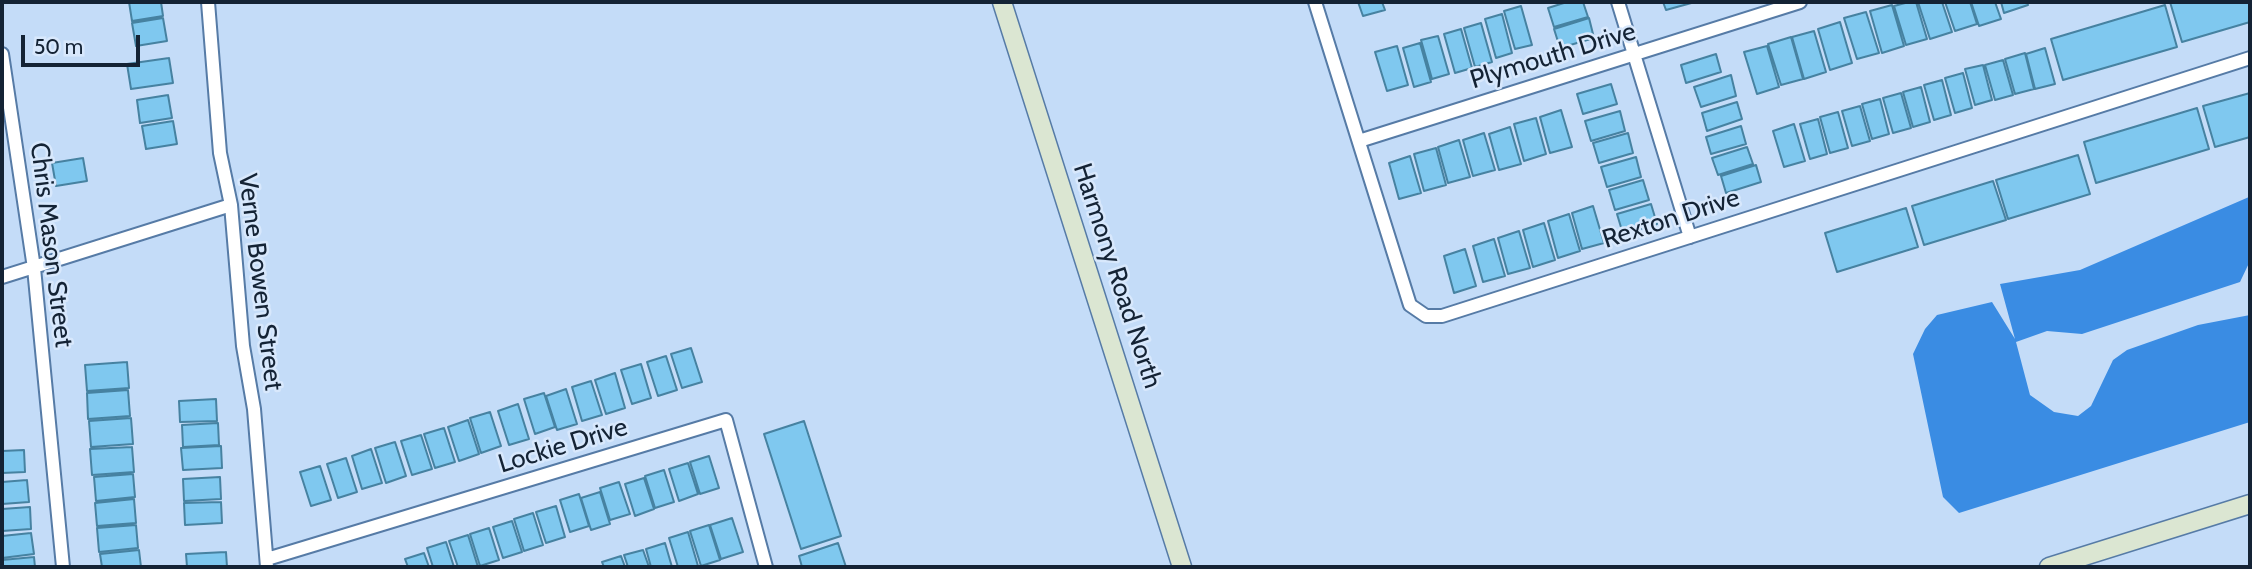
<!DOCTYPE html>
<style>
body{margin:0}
#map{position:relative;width:2252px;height:569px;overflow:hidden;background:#c4dcf8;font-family:Cabin,sans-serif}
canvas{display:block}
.frame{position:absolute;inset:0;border:4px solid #142335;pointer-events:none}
.scale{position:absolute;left:21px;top:35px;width:119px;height:32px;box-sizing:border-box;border:4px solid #142335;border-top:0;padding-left:9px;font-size:21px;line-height:24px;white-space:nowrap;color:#142335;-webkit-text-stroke:5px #d8e8fc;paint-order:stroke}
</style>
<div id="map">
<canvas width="2252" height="569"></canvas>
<div class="frame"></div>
<div class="scale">50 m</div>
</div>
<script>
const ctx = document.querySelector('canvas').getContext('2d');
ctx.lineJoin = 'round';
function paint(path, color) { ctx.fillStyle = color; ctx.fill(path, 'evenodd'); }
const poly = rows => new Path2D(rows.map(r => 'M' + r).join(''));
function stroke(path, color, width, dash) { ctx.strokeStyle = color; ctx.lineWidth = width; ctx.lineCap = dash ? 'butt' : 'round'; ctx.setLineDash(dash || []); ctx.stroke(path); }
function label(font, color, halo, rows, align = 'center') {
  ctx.font = font + ' Cabin,sans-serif'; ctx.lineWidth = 5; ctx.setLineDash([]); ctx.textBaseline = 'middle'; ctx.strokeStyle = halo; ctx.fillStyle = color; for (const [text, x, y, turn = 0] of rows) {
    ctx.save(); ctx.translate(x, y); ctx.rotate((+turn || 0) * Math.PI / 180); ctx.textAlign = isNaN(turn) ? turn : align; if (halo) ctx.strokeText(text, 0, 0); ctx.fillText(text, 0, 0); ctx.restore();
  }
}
paint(poly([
 [2249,197,2250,261,2240,282,2082,334,2047,331,2016,342,2030,395,2054,412,2078,416,2091,406,2113,360,2127,350,2198,325,2250,315,2250,422,1959,513,1943,497,1913,354,1925,329,1937,315,1992,302,2015,339,2000,284,2080,270]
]), '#3a8ce3');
const building = poly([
 [129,2,161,2,163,16,132,21,129,2],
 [1358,2,1382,2,1385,10,1363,16,1358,2],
 [1567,2,1583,2,1588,17,1554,27,1548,8,1567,2],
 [1663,2,1695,2,1666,10,1663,2],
 [1909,2,1916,2,1927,39,1906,45,1894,6,1909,2],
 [1918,2,1942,2,1952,32,1930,39,1918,2],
 [1945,2,1970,2,1977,24,1955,31,1945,2],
 [1971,2,1995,2,2001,19,1979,26,1971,2],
 [2001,2,2027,2,2028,5,2004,13,2001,2],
 [2170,2,2250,2,2250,22,2182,42,2170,2],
 [1892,5,1904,46,1882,53,1870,11,1892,5],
 [2165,5,2177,47,2063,80,2051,39,2165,5],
 [1521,6,1532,45,1515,49,1504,11,1521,6],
 [1866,12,1879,53,1857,59,1844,18,1866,12],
 [1502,14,1512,53,1496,58,1485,19,1502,14],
 [163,18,167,41,136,46,132,23,163,18],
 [1589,18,1594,38,1560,48,1554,29,1589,18],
 [1840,22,1852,63,1830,70,1818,29,1840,22],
 [1481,23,1492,62,1475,67,1464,28,1481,23],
 [1461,29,1472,68,1455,73,1444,34,1461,29],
 [1814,31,1826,72,1804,79,1792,37,1814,31],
 [1438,36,1449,74,1432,79,1421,40,1438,36],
 [1791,37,1803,79,1781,85,1768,44,1791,37],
 [1420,43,1431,82,1414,87,1403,48,1420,43],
 [1397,46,1408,85,1387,91,1375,52,1397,46],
 [1767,46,1779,87,1757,94,1744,52,1767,46],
 [2045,48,2055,84,2035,89,2026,54,2045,48],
 [2025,53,2034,89,2015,94,2005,59,2025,53],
 [1716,54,1721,72,1686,83,1681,65,1716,54],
 [169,58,173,83,131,89,127,64,169,58],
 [2003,60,2013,95,1995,100,1985,65,2003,60],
 [1983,65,1992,100,1975,105,1965,69,1983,65],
 [1963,73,1972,108,1955,113,1945,78,1963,73],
 [1731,75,1736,96,1701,107,1694,87,1731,75],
 [1942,80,1951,115,1934,120,1924,85,1942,80],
 [1611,84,1617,104,1583,114,1577,94,1611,84],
 [1921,87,1930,122,1913,127,1903,92,1921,87],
 [1901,93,1911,128,1893,133,1883,98,1901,93],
 [2250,93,2250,137,2215,147,2203,106,2250,93],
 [168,95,172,118,140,123,137,100,168,95],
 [1880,99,1889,134,1872,139,1862,104,1880,99],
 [1737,102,1742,119,1707,131,1702,113,1737,102],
 [1860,106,1870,141,1852,146,1842,111,1860,106],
 [2197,108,2209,149,2096,183,2084,142,2197,108],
 [1561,110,1572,147,1550,153,1540,117,1561,110],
 [1620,111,1625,131,1591,141,1585,121,1620,111],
 [1838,112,1848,148,1830,153,1820,117,1838,112],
 [1536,118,1546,154,1524,161,1514,124,1536,118],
 [1818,119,1827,154,1810,159,1800,124,1818,119],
 [173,121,177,144,146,149,142,126,173,121],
 [1794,124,1805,161,1784,167,1773,131,1794,124],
 [1741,126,1746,144,1711,154,1706,137,1741,126],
 [1510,127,1521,164,1499,170,1489,134,1510,127],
 [1484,133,1495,170,1473,176,1463,140,1484,133],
 [1628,133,1633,153,1599,163,1593,143,1628,133],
 [1459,140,1470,177,1448,183,1438,147,1459,140],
 [1747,147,1753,164,1718,175,1712,158,1747,147],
 [1436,148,1446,185,1424,191,1414,154,1436,148],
 [2078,155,2090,194,2008,219,1996,180,2078,155],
 [1410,156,1421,193,1399,199,1389,163,1410,156],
 [1636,157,1641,177,1607,187,1601,167,1636,157],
 [83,158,87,181,56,186,52,163,83,158],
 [1756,165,1761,182,1726,193,1721,176,1756,165],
 [1643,180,1649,200,1615,210,1609,190,1643,180],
 [1993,181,2006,220,1924,245,1912,206,1993,181],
 [1651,204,1657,224,1623,234,1617,214,1651,204],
 [1593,206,1604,243,1582,249,1572,213,1593,206],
 [1906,208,1918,247,1837,272,1825,233,1906,208],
 [1569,214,1580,251,1558,258,1548,221,1569,214],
 [1544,223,1555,260,1533,267,1523,230,1544,223],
 [1519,231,1530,268,1508,274,1498,238,1519,231],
 [1494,239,1505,276,1483,282,1473,246,1494,239],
 [1465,249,1476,286,1454,293,1444,256,1465,249],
 [691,348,702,382,682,388,671,354,691,348],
 [666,356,677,390,658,396,647,362,666,356],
 [127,362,129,388,87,391,85,365,127,362],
 [641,364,651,398,632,404,621,370,641,364],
 [615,373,625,408,606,414,595,380,615,373],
 [591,381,602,415,582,421,572,387,591,381],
 [566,389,577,424,557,430,546,396,566,389],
 [128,390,130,416,88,419,87,393,128,390],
 [544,393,555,427,535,434,524,399,544,393],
 [216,399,217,421,180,422,179,401,216,399],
 [518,404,529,439,509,445,498,411,518,404],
 [490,412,501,446,481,453,470,418,490,412],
 [131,418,133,444,91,447,89,421,131,418],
 [468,420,479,454,459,461,448,427,468,420],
 [804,421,841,536,801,549,764,434,804,421],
 [218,423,219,445,183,447,182,425,218,423],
 [444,428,455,462,435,468,424,434,444,428],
 [421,435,432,469,412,475,401,441,421,435],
 [395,442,406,476,386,483,375,448,395,442],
 [221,446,222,468,183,470,181,448,221,446],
 [132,447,134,472,92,475,90,449,132,447],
 [371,449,382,483,362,489,352,456,371,449],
 [24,450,25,472,2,473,2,451,24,450],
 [709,456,719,488,700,494,690,462,709,456],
 [346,458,357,492,338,498,327,464,346,458],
 [688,463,698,494,679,501,669,469,688,463],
 [320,466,331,500,311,506,300,472,320,466],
 [664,470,674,502,655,508,645,476,664,470],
 [133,474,135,497,96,501,94,477,133,474],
 [220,477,221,499,184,501,183,479,220,477],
 [644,478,654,509,635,516,625,484,644,478],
 [27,480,29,502,2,504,2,482,27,480],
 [619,482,630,514,610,520,600,488,619,482],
 [600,492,610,524,591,530,581,498,600,492],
 [579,494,589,526,570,532,560,500,579,494],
 [134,499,136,523,97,526,95,503,134,499],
 [221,502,222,523,185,525,184,503,221,502],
 [556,506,565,537,546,543,536,512,556,506],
 [30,507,31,529,2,531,2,509,30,507],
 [533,513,543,545,524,551,514,519,533,513],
 [732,518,743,552,721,559,710,525,732,518],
 [512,521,522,552,503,558,493,527,512,521],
 [136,525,138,548,99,552,97,528,136,525],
 [709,525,720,560,701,566,690,531,709,525],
 [489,528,499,560,480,566,470,534,489,528],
 [688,532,698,566,678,567,669,538,688,532],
 [31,533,34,554,2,558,2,536,31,533],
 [468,535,478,567,458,567,449,541,468,535],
 [446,542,454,567,433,567,427,548,446,542],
 [665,543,672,567,651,567,646,549,665,543],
 [838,543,846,567,802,567,799,556,838,543],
 [139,550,141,567,102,567,100,554,139,550],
 [643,550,649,567,628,567,624,555,643,550],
 [226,552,227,567,187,567,186,554,226,552],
 [424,553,429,567,408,567,405,559,424,553],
 [621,556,625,567,604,567,602,562,621,556],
 [34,557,35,567,2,567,2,560,34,557]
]);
paint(building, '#7fc8ef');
stroke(building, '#4682a1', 2);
const street = poly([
 [208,2,220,153,231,205,243,346,254,409,267,567],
 [1315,2,1410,305,1426,316,1442,316,2250,58],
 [1618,2,1690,237],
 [2,54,34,268,63,567],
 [1359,141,1800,2],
 [2,277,231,205],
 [267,559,726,420,766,567]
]);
const secondary = poly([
 [1002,2,1182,567],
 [2049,567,2250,504]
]);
stroke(street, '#567ba6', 16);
stroke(secondary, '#567ba6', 21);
stroke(street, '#fff', 12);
stroke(secondary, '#dbe6d2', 18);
label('26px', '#142335', '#d8e8fc', [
 ["Plymouth Drive",1553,56,-17],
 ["Rexton Drive",1671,219,-18],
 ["Chris Mason Street",51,245,83],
 ["Harmony Road North",1117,276,72],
 ["Verne Bowen Street",260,282,83],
 ["Lockie Drive",563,446,-17]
]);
</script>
